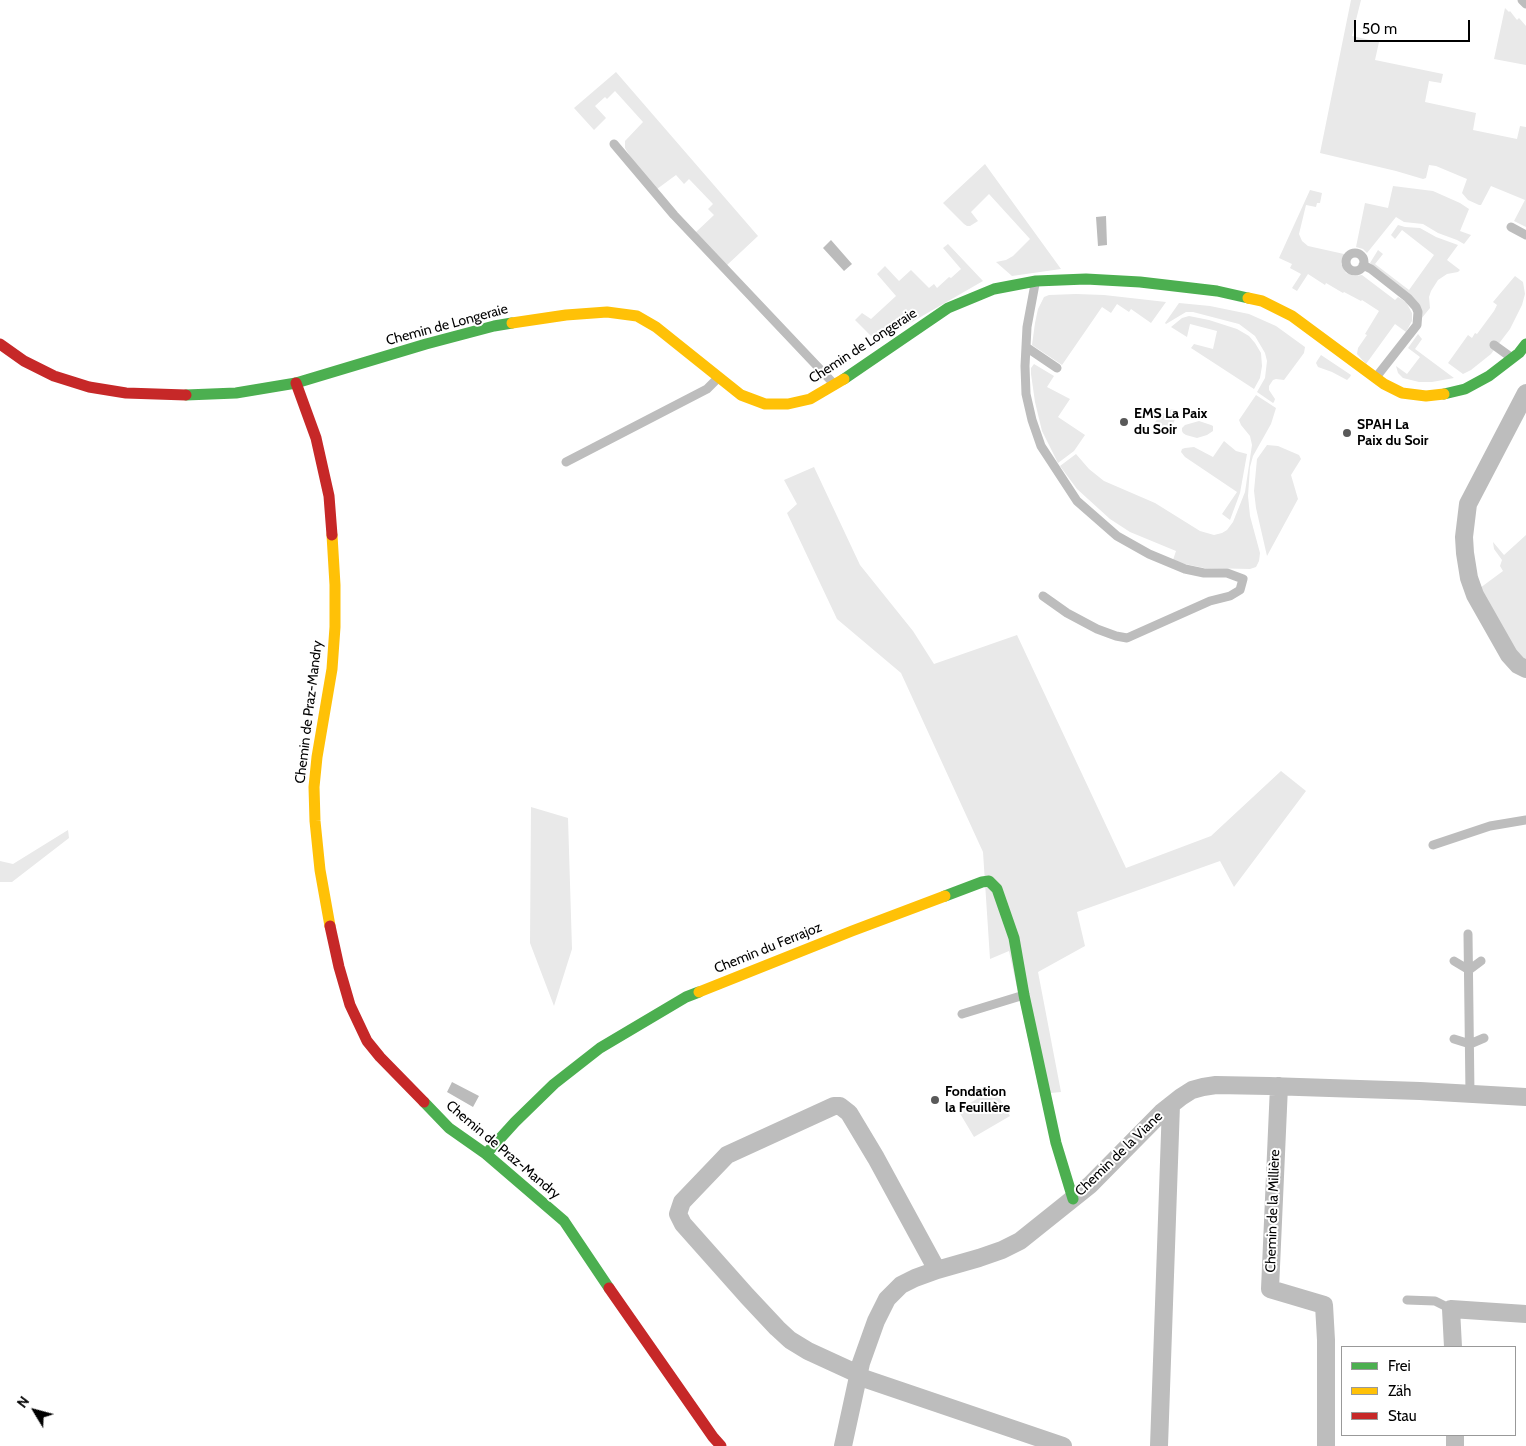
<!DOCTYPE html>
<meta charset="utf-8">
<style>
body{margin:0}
#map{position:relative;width:1526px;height:1446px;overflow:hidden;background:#fff;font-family:Cabin,sans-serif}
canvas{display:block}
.legend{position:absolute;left:1341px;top:1346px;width:175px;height:90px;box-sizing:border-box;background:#fff;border:1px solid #999;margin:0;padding:6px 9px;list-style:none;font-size:15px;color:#000}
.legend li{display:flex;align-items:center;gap:10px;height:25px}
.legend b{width:25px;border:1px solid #999}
.north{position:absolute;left:10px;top:1386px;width:50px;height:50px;-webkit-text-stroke:4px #fff;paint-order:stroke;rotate:307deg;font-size:14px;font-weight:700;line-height:20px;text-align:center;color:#000}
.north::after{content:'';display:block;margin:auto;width:18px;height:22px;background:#000;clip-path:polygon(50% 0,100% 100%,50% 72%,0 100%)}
.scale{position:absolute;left:1354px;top:20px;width:116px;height:22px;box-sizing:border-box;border:2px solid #000;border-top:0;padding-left:6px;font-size:15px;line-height:18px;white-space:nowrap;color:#000;-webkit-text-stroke:4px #fff;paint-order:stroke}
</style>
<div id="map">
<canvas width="1526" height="1446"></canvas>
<ul class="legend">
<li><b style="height:6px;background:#4caf50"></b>Frei</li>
<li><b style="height:6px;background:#ffc107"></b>Zäh</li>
<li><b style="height:6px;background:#c62828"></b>Stau</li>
</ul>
<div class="north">N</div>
<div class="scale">50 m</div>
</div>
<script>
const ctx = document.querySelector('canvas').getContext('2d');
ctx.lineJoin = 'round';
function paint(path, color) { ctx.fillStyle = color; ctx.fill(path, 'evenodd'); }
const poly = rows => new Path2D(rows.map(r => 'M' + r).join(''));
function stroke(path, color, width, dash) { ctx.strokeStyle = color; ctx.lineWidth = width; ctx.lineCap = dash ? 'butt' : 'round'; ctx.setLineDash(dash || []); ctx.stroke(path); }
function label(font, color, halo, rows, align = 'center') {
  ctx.font = font + ' Cabin,sans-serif'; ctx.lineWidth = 4; ctx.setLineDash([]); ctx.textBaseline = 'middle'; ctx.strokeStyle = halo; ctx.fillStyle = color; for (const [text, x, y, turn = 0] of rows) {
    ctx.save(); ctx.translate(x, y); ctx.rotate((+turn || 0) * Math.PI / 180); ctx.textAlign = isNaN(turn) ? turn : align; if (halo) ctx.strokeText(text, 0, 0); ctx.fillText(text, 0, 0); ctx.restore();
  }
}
paint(poly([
 [1351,0,1361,0,1352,36,1379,42,1375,60,1443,74,1441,83,1429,81,1425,102,1476,113,1473,130,1517,139,1520,126,1526,127,1526,227,1514,221,1525,200,1491,186,1481,205,1479,205,1468,200,1462,193,1467,179,1436,166,1429,165,1426,178,1423,179,1396,171,1320,153],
 [1505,8,1509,12,1510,11,1517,20,1519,18,1526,26,1526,65,1494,59],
 [616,72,758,236,726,266,695,233,714,215,708,209,713,204,689,179,684,184,676,175,657,189,633,161,625,148,625,141,643,122,615,91,607,99,605,97,595,106,606,118,594,130,574,108],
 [985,164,1061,269,1012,276,996,262,1006,260,1013,256,1030,239,989,194,971,212,978,221,970,226,967,226,964,224,943,203],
 [1393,186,1433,191,1460,203,1469,209,1460,231,1471,235,1464,244,1457,240,1438,233,1423,224,1404,222,1396,217,1367,253,1363,249,1356,247,1365,203,1388,208],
 [1310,190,1322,193,1320,203,1317,203,1316,207,1306,205,1299,234,1302,241,1308,246,1344,254,1341,264,1346,273,1354,276,1362,275,1395,300,1398,297,1406,302,1412,313,1412,321,1406,332,1395,324,1366,364,1357,354,1358,348,1367,335,1365,334,1379,311,1362,300,1361,301,1344,292,1343,293,1326,283,1325,285,1308,274,1297,291,1292,288,1301,274,1290,268,1292,264,1279,258],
 [1398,225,1405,227,1420,228,1436,237,1458,245,1447,260,1460,270,1458,272,1447,274,1438,280,1431,291,1429,297,1430,308,1421,319,1420,310,1370,263,1378,250,1383,254,1375,264,1409,290,1434,255,1402,230,1395,239,1391,235],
 [948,244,983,281,877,342,855,320,862,313,871,319,896,296,877,274,885,266,899,281,911,270,929,288,934,284,937,288,949,277,951,278,961,269,943,248],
 [1515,276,1523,282,1525,294,1522,305,1510,329,1491,354,1471,370,1463,374,1448,363,1468,335,1472,338,1475,333,1477,334,1494,311,1497,305,1493,302],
 [1076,294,1104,295,1166,302,1151,323,1131,309,1129,312,1117,304,1111,313,1102,307,1062,365,1032,345,1035,323,1038,309,1044,297,1049,295],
 [1179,303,1210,306,1249,314,1276,326,1305,347,1304,353,1284,380,1276,379,1273,380,1269,386,1269,390,1275,399,1274,402,1273,403,1257,392,1265,378,1267,361,1265,353,1255,336,1239,324,1193,312,1186,312,1166,324,1165,323],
 [1189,316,1209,320,1237,329,1249,336,1255,343,1261,353,1262,366,1260,378,1254,389,1191,348,1194,344,1213,349,1217,331,1190,324,1187,337,1171,327,1182,318],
 [1418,334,1422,339,1415,349,1454,378,1432,382,1419,382,1403,378,1398,373,1396,366,1407,374,1420,357,1408,348],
 [1321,355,1351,375,1350,377,1347,380,1332,372,1318,367,1316,363,1317,361],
 [1034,364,1054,376,1047,387,1070,399,1058,417,1085,435,1074,451,1058,463,1042,431,1035,402,1031,374,1031,368],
 [1256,395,1276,408,1271,424,1253,456,1250,467,1248,496,1250,516,1260,553,1259,561,1256,567,1250,569,1204,568,1185,564,1173,560,1176,551,1130,532,1110,519,1077,489,1060,466,1076,454,1089,469,1104,481,1155,503,1200,531,1214,535,1222,533,1227,530,1233,522,1245,492,1252,445,1250,436,1241,425,1239,420],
 [1175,409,1177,415,1171,428,1161,434,1157,435,1153,433,1154,424,1159,416,1169,410],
 [1199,421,1211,425,1213,426,1213,431,1207,435,1197,438,1186,435,1183,433,1182,431,1182,428,1185,425],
 [1224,441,1236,451,1247,454,1240,493,1230,520,1222,514,1237,492,1185,457,1181,452,1182,449,1185,448,1194,447,1213,457],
 [1267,445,1278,446,1299,455,1301,459,1291,475,1298,499,1267,556,1256,508,1254,491,1257,459],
 [814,467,860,565,913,631,934,664,1017,635,1126,868,1211,836,1281,771,1306,791,1234,887,1220,861,1077,912,1085,946,1038,972,1061,1092,1040,1094,1009,951,990,959,983,852,901,673,837,619,787,513,797,504,784,480],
 [1526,535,1526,662,1520,660,1480,588,1503,571,1500,566,1502,560,1494,549,1493,542,1504,555],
 [531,807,568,818,572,949,554,1006,530,943],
 [68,830,69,838,12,882,0,882,0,861,13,864],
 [994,1089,1010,1116,974,1137,958,1110]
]), '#e9e9e9');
paint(poly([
 [1106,216,1107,245,1098,246,1096,217],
 [831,240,852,264,844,271,823,248],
 [452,1082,479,1096,473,1107,447,1092]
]), '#bbb');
stroke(poly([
 [1522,0,1526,4],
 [614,144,674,215,835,385],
 [1511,227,1526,235],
 '1346 262a9 9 0 1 1 18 0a9 9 0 1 1-18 0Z',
 [1363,265,1371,269,1408,298,1416,307,1418,312,1417,325,1377,376],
 [1035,284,1027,327,1025,366,1026,394,1032,420,1041,446,1077,501,1117,536,1149,554,1185,569,1204,573,1227,573,1243,579,1240,590,1230,596,1210,601,1127,638,1116,636,1097,629,1067,613,1043,596],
 [1494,345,1512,358],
 [1026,347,1057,368],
 [566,462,707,389,718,378],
 [1433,845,1490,826,1526,820],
 [1468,934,1470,1094],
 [1454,961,1469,970,1481,961],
 [962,1014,1024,995],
 [1454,1039,1470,1044,1484,1038],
 [1407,1300,1435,1301,1451,1309]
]), '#bdbdbd', 9);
stroke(poly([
 [1526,393,1468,504,1464,537,1465,553,1469,578,1475,595,1509,655,1518,665,1526,669],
 [1279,1086,1270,1289,1324,1305,1326,1340,1326,1446],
 [1453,1347,1451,1309,1526,1314],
 [858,1374,808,1351,790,1340,777,1328,747,1296,683,1224,678,1214,682,1202,727,1155,834,1106,840,1106,849,1113,876,1158,937,1270],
 [857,1376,1063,1446],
 [1455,1435,1455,1446],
 [843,1446,861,1363,876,1321,887,1299,901,1285,915,1278,937,1270,979,1258,1002,1250,1020,1241,1090,1185,1162,1112,1181,1097,1192,1090,1203,1087,1216,1085,1269,1086,1420,1091,1526,1097],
 [1159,1446,1171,1105]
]), '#bdbdbd', 18);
stroke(poly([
 [844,379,948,308,994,289,1036,281,1086,279,1140,282,1217,291,1248,298],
 [1444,394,1465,389,1489,376,1519,353,1526,344],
 [186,395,236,393,296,383,426,344,494,326,512,323],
 [945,896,982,882,989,881,997,889,1014,938,1024,995,1056,1143,1073,1199],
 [424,1102,449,1128,486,1154,564,1221,609,1288],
 [486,1154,515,1122,554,1084,600,1048,686,997,699,992]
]), '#4caf50', 11);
stroke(poly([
 [1248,298,1262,301,1292,316,1384,384,1402,393,1426,396,1444,394],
 [512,323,566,315,607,312,637,316,656,327,741,395,765,404,788,404,810,399,844,379],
 [330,926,320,870,315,821,314,787,317,757,332,669,335,627,335,585,332,535],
 [699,992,852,931,945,896]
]), '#ffc107', 11);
stroke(poly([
 [0,344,24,361,54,376,89,387,126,393,186,395],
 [296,383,316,438,329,496,332,535],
 [330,926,339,967,350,1005,367,1041,380,1057,424,1102],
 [609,1288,713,1437,721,1446]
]), '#c62828', 11);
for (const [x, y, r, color] of [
 [1124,422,5,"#595959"],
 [1347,433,5,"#595959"],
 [935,1100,5,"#595959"]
]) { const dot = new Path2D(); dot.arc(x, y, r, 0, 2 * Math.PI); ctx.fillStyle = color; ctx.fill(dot); stroke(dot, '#fff', 2); }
label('14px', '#000', '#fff', [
 ["Chemin de Longeraie",447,325,-15],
 ["Chemin de Longeraie",863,346,-33],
 ["Chemin de Praz-Mandry",309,712,-83],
 ["Chemin du Ferrajoz",768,948,-22],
 ["Chemin de Praz-Mandry",503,1150,40],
 ["Chemin de la Viane",1119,1154,-44],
 ["Chemin de la Millière",1273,1211,-88]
]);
label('bold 14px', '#000', '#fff', [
 ["EMS La Paix",1134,414],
 ["du Soir",1134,430],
 ["SPAH La",1357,425],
 ["Paix du Soir",1357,441],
 ["Fondation",945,1092],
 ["la Feuillère",945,1108]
], 'left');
</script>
